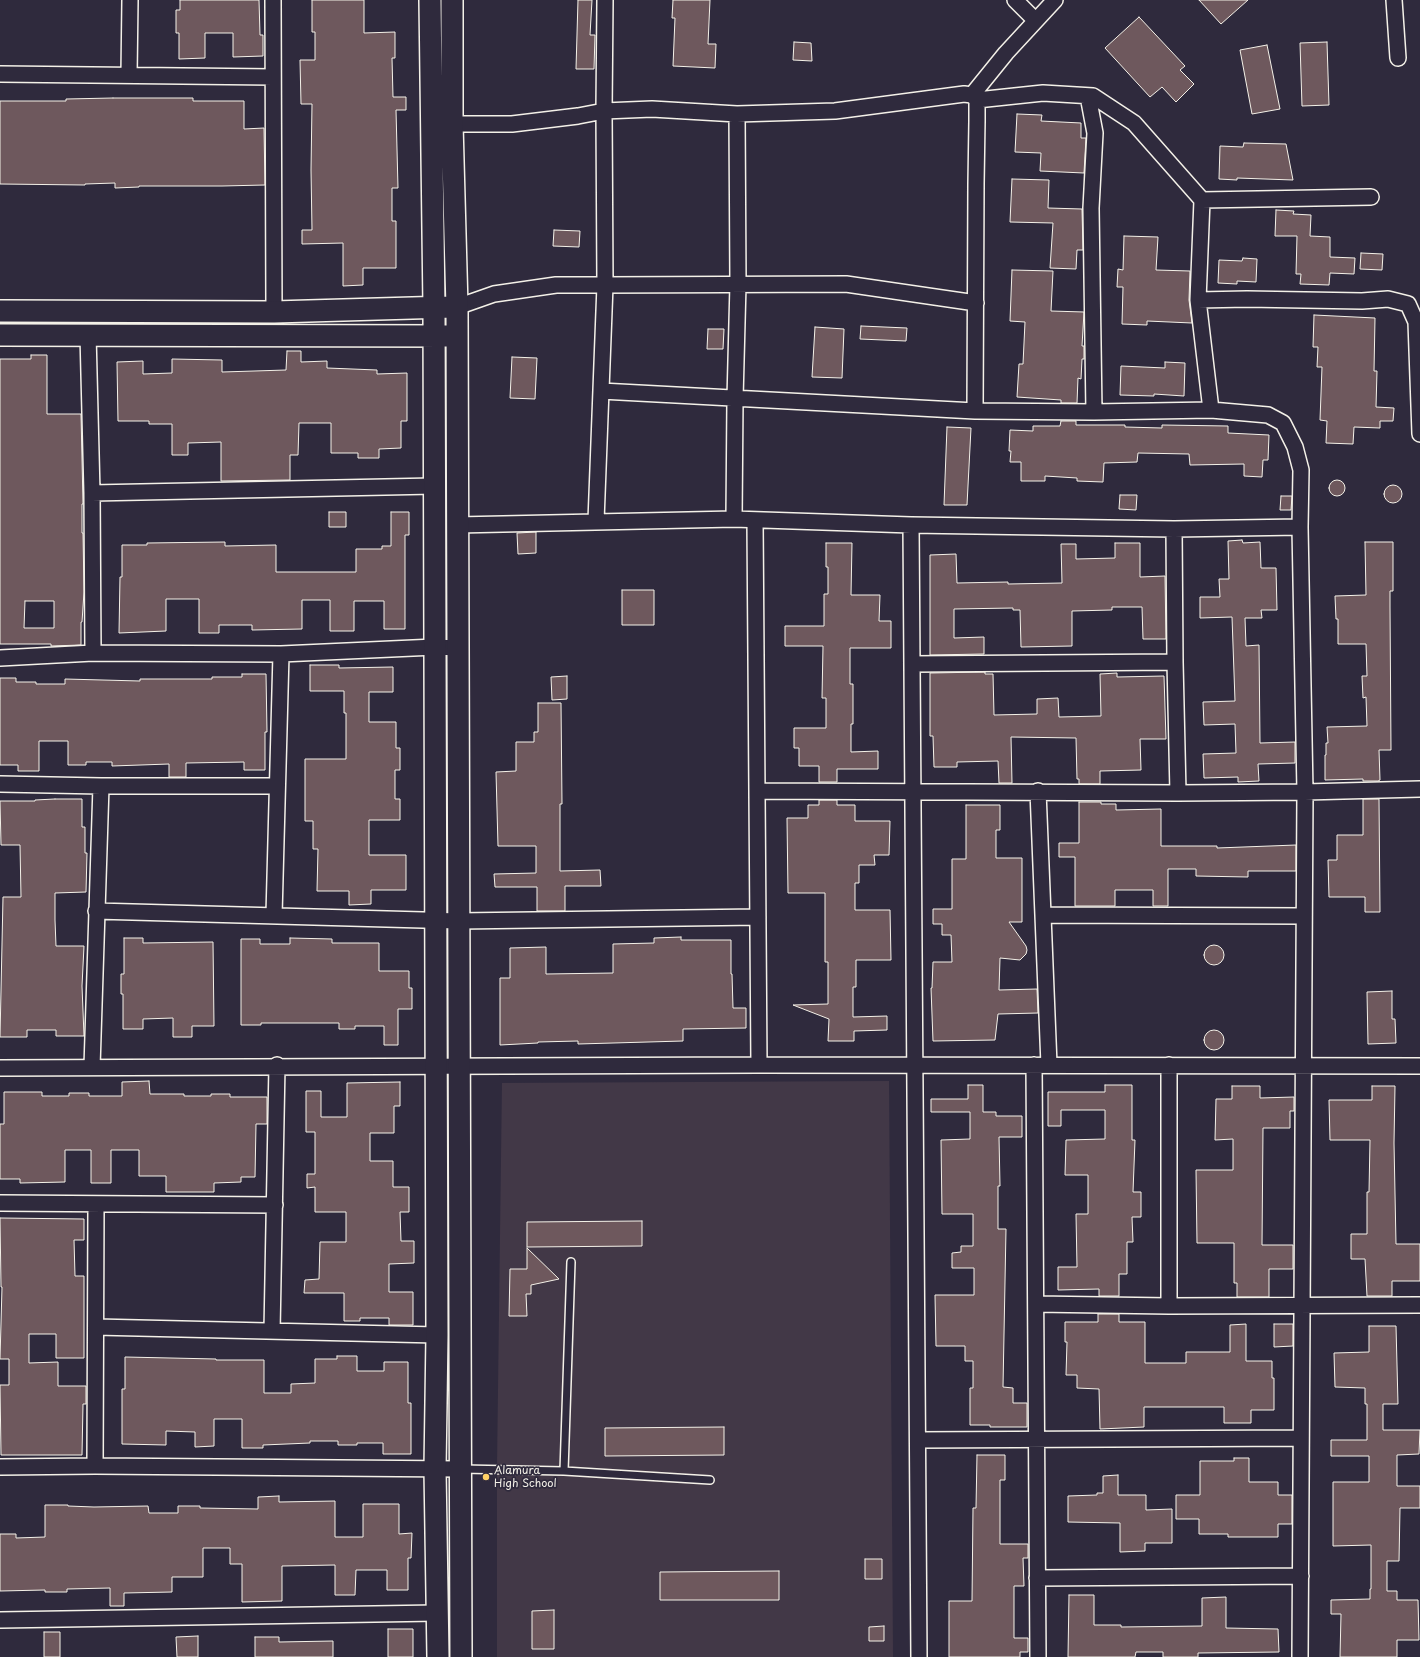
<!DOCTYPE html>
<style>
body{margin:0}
canvas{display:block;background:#2f2a3d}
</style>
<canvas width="1420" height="1657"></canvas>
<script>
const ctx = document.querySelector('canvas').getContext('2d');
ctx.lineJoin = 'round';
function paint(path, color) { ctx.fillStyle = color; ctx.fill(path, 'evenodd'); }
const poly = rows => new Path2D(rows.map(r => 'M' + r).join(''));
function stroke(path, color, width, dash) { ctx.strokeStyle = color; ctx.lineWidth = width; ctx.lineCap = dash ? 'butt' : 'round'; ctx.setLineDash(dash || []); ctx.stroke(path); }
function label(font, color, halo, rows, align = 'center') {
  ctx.font = font + ' "Playpen Sans",sans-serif'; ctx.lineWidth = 3.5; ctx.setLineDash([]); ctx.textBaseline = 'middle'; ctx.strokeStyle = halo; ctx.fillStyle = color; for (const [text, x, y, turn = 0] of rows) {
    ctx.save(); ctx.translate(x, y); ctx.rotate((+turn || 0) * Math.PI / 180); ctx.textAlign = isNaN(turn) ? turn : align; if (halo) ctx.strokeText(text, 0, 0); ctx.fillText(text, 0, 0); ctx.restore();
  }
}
paint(poly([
 [889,1081,893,1657,497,1657,497,1468,502,1083]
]), '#423847');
const building = poly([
 [180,0,259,0,260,35,263,35,263,56,233,57,233,33,205,33,205,58,179,59,179,33,176,33,176,10,180,10,180,0],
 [312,0,364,0,364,33,395,32,395,58,392,58,393,97,406,97,406,110,396,110,398,188,392,188,392,221,396,221,396,268,363,268,363,285,343,286,343,243,302,244,302,230,312,230,311,170,312,104,301,104,300,60,315,60,315,32,312,32,312,0],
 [578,0,592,0,590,35,595,35,594,69,576,69,578,0],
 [673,0,710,0,708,44,716,44,715,68,673,66,675,18,672,18,673,0],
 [1199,0,1248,0,1221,24,1199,0],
 [1139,17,1185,66,1180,70,1194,84,1176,102,1162,87,1150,97,1105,48,1139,17],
 [794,42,811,43,812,61,793,60,794,42],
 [1327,42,1329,105,1302,106,1300,43,1327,42],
 [1267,45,1280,109,1252,114,1240,50,1267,45],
 [113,98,193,98,193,101,244,101,244,129,264,128,265,185,222,186,139,186,139,187,115,188,115,183,85,184,85,185,0,184,0,101,66,101,66,99,113,98],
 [1017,114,1042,115,1041,121,1081,123,1081,138,1086,138,1084,173,1040,171,1041,153,1015,152,1017,114],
 [1244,143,1286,144,1293,180,1237,178,1237,180,1219,179,1220,146,1243,147,1244,143],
 [1012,179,1049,180,1048,208,1082,209,1083,250,1077,250,1076,269,1050,268,1053,223,1010,222,1012,179],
 [1276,210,1294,211,1293,214,1311,215,1310,236,1330,237,1330,257,1355,258,1354,274,1330,273,1329,285,1300,284,1301,274,1296,274,1297,236,1275,236,1276,210],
 [554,230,580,231,579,247,553,246,554,230],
 [1124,236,1158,237,1156,270,1190,271,1189,300,1192,323,1147,321,1147,325,1122,324,1123,287,1117,287,1118,269,1123,270,1124,236],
 [1361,253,1383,254,1382,270,1360,269,1361,253],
 [1243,258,1257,259,1256,282,1237,281,1237,284,1218,283,1219,260,1242,261,1243,258],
 [1012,270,1053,271,1051,311,1084,312,1082,346,1084,346,1084,359,1082,359,1081,379,1078,378,1077,403,1061,403,1061,400,1017,397,1019,364,1023,364,1025,322,1010,321,1012,270],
 [1314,315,1375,318,1374,371,1377,371,1376,407,1394,408,1393,421,1380,421,1380,428,1354,427,1353,444,1326,443,1327,421,1320,420,1322,367,1317,367,1318,347,1313,347,1314,315],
 [861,326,907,328,906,341,860,339,861,326],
 [815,327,844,329,842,378,812,377,815,327],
 [708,329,724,329,723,349,707,349,708,329],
 [287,351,301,351,301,362,327,361,327,368,377,370,377,374,407,373,407,421,401,421,401,448,379,449,379,458,358,458,358,453,331,453,331,423,299,423,298,455,290,455,290,480,221,481,221,442,188,443,188,455,172,455,172,424,149,424,149,421,118,421,117,362,143,361,143,374,172,373,172,359,222,360,222,372,286,370,287,351],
 [31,355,47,355,47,414,81,414,83,504,82,504,82,533,83,533,84,592,82,622,81,622,81,645,51,646,51,644,0,644,0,359,31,359,31,355],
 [25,601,54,601,54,628,24,628,25,601],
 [512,357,537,358,535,399,510,398,512,357],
 [1165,362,1185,363,1184,396,1154,394,1154,396,1120,395,1121,366,1165,368,1165,362],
 [1061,421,1076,421,1076,425,1125,425,1125,427,1162,428,1162,425,1228,426,1228,433,1269,435,1268,460,1263,460,1262,477,1244,476,1244,464,1190,465,1189,454,1138,453,1137,462,1104,463,1103,482,1077,481,1077,478,1045,476,1045,481,1021,481,1021,462,1010,462,1011,451,1009,451,1010,430,1033,431,1033,426,1060,426,1061,421],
 [947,427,971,428,967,505,944,505,947,427],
 '1329 488a8 8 0 1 1 16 0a8 8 0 1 1-16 0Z',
 '1384 494a9 9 0 1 1 18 0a9 9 0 1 1-18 0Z',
 [1120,495,1137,495,1136,510,1119,509,1120,495],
 [1281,496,1292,496,1291,510,1280,510,1281,496],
 [329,512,346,512,346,527,329,527,329,512],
 [391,512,409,512,409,535,405,535,405,629,384,629,384,601,354,601,354,631,330,631,330,600,302,600,302,629,252,630,252,625,219,625,219,633,199,633,199,599,166,599,166,631,119,633,120,577,122,577,122,545,147,545,147,543,225,542,225,546,276,545,276,572,356,572,356,549,382,549,382,546,391,546,391,512],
 [536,532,536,553,518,554,517,533,536,532],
 [1242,540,1243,543,1260,542,1261,568,1276,568,1277,610,1261,610,1262,618,1245,618,1246,646,1259,645,1260,743,1295,742,1295,763,1258,764,1259,781,1238,782,1238,777,1204,778,1203,754,1236,753,1235,724,1204,725,1203,702,1235,701,1232,617,1200,618,1200,597,1220,597,1219,579,1229,579,1228,541,1242,540],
 [1365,542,1393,542,1393,591,1390,591,1390,607,1391,750,1379,750,1380,780,1378,781,1363,781,1363,779,1325,780,1325,755,1326,755,1326,743,1328,743,1327,727,1367,726,1366,697,1363,698,1362,676,1367,676,1366,644,1338,644,1338,619,1336,619,1335,596,1366,595,1365,542],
 [826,543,852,543,851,595,880,595,879,621,891,621,891,648,850,648,850,684,853,684,853,724,851,724,851,752,878,751,878,769,837,769,837,782,819,782,819,766,799,766,799,748,794,748,794,728,826,728,826,698,822,698,823,646,785,646,785,626,824,626,824,594,828,594,828,567,826,567,826,543],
 [1115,543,1140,543,1140,577,1165,576,1166,639,1143,639,1142,607,1112,607,1112,610,1072,611,1072,646,1021,647,1020,610,1013,610,1013,608,954,609,954,638,984,637,984,654,930,655,930,555,956,554,957,583,1008,582,1008,584,1062,583,1061,544,1076,544,1076,559,1115,558,1115,543],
 [622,590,654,590,654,625,622,625,622,590],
 [310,665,339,665,339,668,393,667,393,692,369,692,369,722,396,722,396,748,400,748,400,770,395,770,395,799,400,799,400,820,369,820,369,855,406,855,406,890,371,890,371,904,349,905,349,891,317,891,318,849,313,849,313,821,305,821,305,759,346,759,346,713,344,713,344,691,310,691,310,665],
 [985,672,985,674,993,674,994,715,1037,714,1037,699,1058,698,1059,717,1101,716,1100,674,1117,673,1117,677,1164,676,1166,739,1140,739,1141,770,1100,771,1100,784,1079,784,1079,779,1077,779,1076,738,1011,737,1012,783,999,783,998,761,957,762,957,767,934,767,933,736,930,736,930,673,985,672],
 [242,674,266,674,267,732,265,732,265,770,244,770,244,762,186,763,186,777,169,777,169,764,112,766,112,762,86,762,86,765,68,765,68,741,39,741,39,771,18,771,18,765,0,765,0,678,16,678,16,682,36,682,36,684,65,684,65,679,140,681,140,679,212,679,212,677,242,677,242,674],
 [567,676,567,699,552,700,551,677,567,676],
 [538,703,561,703,562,804,560,804,560,871,600,870,601,886,565,886,565,911,537,911,537,887,495,887,494,874,536,873,536,846,498,846,496,772,516,771,516,742,534,742,534,732,538,732,538,703],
 [55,799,82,799,82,827,85,827,85,853,87,853,86,892,55,893,55,920,56,946,84,946,82,986,84,1036,56,1036,56,1030,27,1030,27,1037,0,1037,3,897,21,897,20,845,1,845,0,801,35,801,35,800,55,799],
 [1363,799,1379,799,1380,912,1365,912,1365,897,1329,897,1328,860,1337,860,1337,835,1363,835,1363,799],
 [819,800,837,800,837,805,855,805,855,821,890,821,889,855,874,855,875,865,859,865,859,883,855,883,855,910,890,910,891,960,856,960,856,987,853,987,853,1017,887,1016,887,1030,854,1031,854,1041,828,1041,829,1019,793,1005,828,1004,828,962,825,962,825,893,788,893,787,818,808,818,808,805,819,805,819,800],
 [1079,802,1101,802,1101,804,1116,804,1116,810,1161,809,1161,846,1217,846,1217,848,1296,845,1296,871,1248,871,1248,877,1196,876,1196,869,1168,869,1168,906,1153,906,1153,890,1115,890,1115,906,1075,906,1075,857,1059,857,1059,843,1079,843,1079,802],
 [966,805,1000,805,1000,830,996,830,996,858,1022,858,1022,922,1009,922,1026,946,1027,950,1026,954,1020,960,1000,958,999,990,1037,989,1038,1013,998,1014,995,1040,933,1041,931,988,932,988,933,962,952,962,951,935,942,935,942,924,933,924,933,909,952,909,952,859,966,859,966,805],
 [681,937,681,940,731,940,731,974,732,974,733,1008,746,1008,746,1028,683,1029,683,1041,578,1044,578,1041,538,1042,538,1043,500,1045,500,978,510,978,510,948,546,947,546,974,613,973,613,944,654,943,654,938,681,937],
 [124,938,143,938,143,943,213,942,214,1026,192,1026,192,1037,173,1037,173,1018,143,1019,143,1029,123,1029,123,994,121,994,121,974,124,974,124,938],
 [290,938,332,939,332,943,379,943,379,971,409,971,409,988,412,988,412,1009,398,1009,398,1045,384,1045,384,1026,355,1026,355,1029,339,1029,339,1023,261,1023,261,1025,241,1025,241,939,260,939,260,944,290,944,290,938],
 '1204 955a10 10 0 1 1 20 0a10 10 0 1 1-20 0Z',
 [1392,991,1392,1019,1395,1019,1396,1043,1368,1044,1367,992,1392,991],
 '1204 1040a10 10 0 1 1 20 0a10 10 0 1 1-20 0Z',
 [149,1081,150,1094,184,1094,184,1096,211,1096,211,1094,230,1094,230,1097,267,1097,267,1124,256,1124,255,1177,241,1177,241,1182,214,1183,214,1192,166,1192,166,1176,139,1176,139,1150,111,1150,111,1183,91,1183,91,1150,65,1150,65,1182,20,1183,20,1179,0,1179,0,1124,4,1124,4,1092,42,1092,42,1096,69,1096,69,1093,89,1093,89,1096,122,1096,122,1082,149,1081],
 [400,1082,400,1106,394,1106,394,1133,370,1133,370,1161,393,1161,393,1187,409,1187,409,1212,400,1212,401,1241,414,1241,414,1263,389,1264,389,1292,413,1292,413,1325,389,1325,389,1318,360,1318,360,1321,344,1321,344,1293,304,1293,305,1280,319,1279,320,1242,346,1242,346,1212,315,1212,315,1187,307,1188,307,1174,315,1174,315,1132,306,1132,306,1091,321,1091,321,1117,347,1117,347,1083,400,1082],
 [968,1085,983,1085,983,1112,996,1112,996,1116,1022,1116,1022,1137,999,1137,1000,1186,998,1186,998,1229,1006,1229,1003,1387,1013,1388,1013,1403,1027,1403,1027,1427,990,1427,990,1425,970,1425,970,1388,973,1388,973,1361,965,1361,965,1346,936,1346,935,1295,974,1295,974,1268,952,1268,952,1253,961,1252,961,1246,973,1246,973,1214,942,1214,941,1140,970,1139,970,1112,931,1112,931,1099,968,1099,968,1085],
 [1105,1085,1132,1085,1132,1140,1135,1140,1133,1192,1141,1192,1141,1217,1132,1217,1133,1242,1127,1242,1127,1274,1119,1274,1119,1296,1099,1296,1099,1289,1058,1290,1058,1267,1077,1267,1076,1214,1088,1214,1088,1175,1065,1175,1066,1140,1105,1139,1105,1110,1061,1110,1061,1126,1048,1126,1048,1092,1105,1092,1105,1085],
 [1232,1086,1260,1086,1260,1098,1294,1097,1294,1111,1290,1111,1290,1128,1263,1128,1262,1245,1293,1245,1293,1269,1269,1269,1269,1297,1237,1297,1237,1283,1234,1283,1234,1243,1197,1243,1196,1170,1233,1170,1233,1139,1215,1140,1216,1099,1232,1099,1232,1086],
 [1372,1086,1395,1086,1394,1143,1396,1244,1420,1244,1420,1281,1392,1281,1392,1296,1367,1296,1365,1259,1351,1259,1351,1234,1367,1234,1367,1192,1369,1192,1370,1140,1330,1140,1329,1100,1372,1100,1372,1086],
 [0,1218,84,1219,84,1240,74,1240,75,1276,84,1276,84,1358,56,1358,56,1334,29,1334,29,1363,58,1362,58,1386,86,1386,86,1404,83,1404,82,1455,1,1455,0,1385,9,1385,9,1359,0,1359,2,1287,1,1287,0,1218],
 [642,1221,642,1246,527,1247,527,1222,642,1221],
 [527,1248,559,1279,531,1285,531,1294,526,1294,527,1316,509,1316,510,1269,527,1269,527,1248],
 [1098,1314,1119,1314,1119,1322,1145,1322,1145,1363,1186,1363,1186,1352,1230,1352,1230,1325,1246,1324,1246,1361,1272,1361,1272,1378,1274,1378,1274,1410,1251,1410,1251,1423,1224,1423,1224,1407,1144,1407,1144,1427,1100,1429,1099,1389,1077,1388,1077,1375,1066,1375,1067,1342,1065,1342,1065,1322,1098,1322,1098,1314],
 [1274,1324,1293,1324,1293,1346,1274,1347,1274,1324],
 [1369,1326,1396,1326,1398,1404,1383,1404,1383,1430,1420,1430,1419,1454,1397,1455,1397,1486,1420,1486,1420,1508,1400,1508,1399,1561,1387,1561,1387,1591,1397,1591,1397,1600,1418,1600,1419,1640,1397,1640,1397,1657,1340,1657,1341,1614,1331,1614,1331,1600,1370,1599,1370,1589,1371,1589,1371,1545,1333,1546,1333,1482,1369,1482,1369,1456,1331,1456,1331,1440,1367,1440,1367,1404,1365,1404,1365,1388,1335,1387,1334,1353,1369,1352,1369,1326],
 [337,1356,357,1356,357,1371,384,1371,384,1362,408,1362,408,1403,411,1403,411,1454,383,1454,383,1443,357,1443,357,1445,338,1445,338,1441,310,1441,310,1443,263,1445,263,1448,242,1448,242,1419,214,1419,214,1446,195,1447,195,1432,166,1431,166,1445,122,1444,122,1389,125,1389,125,1357,216,1359,216,1360,264,1360,264,1393,291,1393,291,1384,315,1383,315,1359,337,1359,337,1356],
 [724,1427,724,1455,605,1456,605,1428,724,1427],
 [977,1455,1005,1455,1005,1480,1000,1480,1000,1544,1028,1544,1028,1558,1023,1558,1024,1586,1014,1586,1014,1638,1028,1638,1028,1652,1020,1652,1020,1657,949,1657,949,1601,972,1601,973,1508,976,1508,977,1455],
 [1234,1458,1249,1458,1249,1482,1278,1482,1278,1495,1292,1495,1292,1524,1278,1524,1278,1537,1228,1537,1228,1534,1199,1534,1199,1519,1176,1519,1176,1495,1200,1495,1200,1461,1234,1461,1234,1458],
 [1118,1475,1118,1495,1146,1495,1146,1510,1172,1509,1172,1543,1145,1543,1145,1551,1120,1552,1120,1523,1068,1522,1068,1496,1097,1495,1097,1493,1103,1493,1103,1476,1118,1475],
 [279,1496,279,1502,335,1501,335,1537,363,1537,363,1504,399,1504,399,1534,412,1533,411,1558,408,1558,408,1590,387,1590,387,1570,356,1570,355,1595,335,1595,335,1565,282,1566,282,1601,242,1602,242,1564,230,1564,230,1548,203,1548,203,1577,172,1577,172,1592,124,1593,124,1606,110,1606,110,1588,67,1589,67,1592,45,1592,45,1590,0,1591,0,1534,16,1534,16,1538,45,1537,45,1505,68,1505,68,1506,94,1507,148,1506,149,1513,178,1513,178,1506,200,1506,200,1508,258,1509,258,1497,279,1496],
 [865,1559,882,1559,882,1579,865,1579,865,1559],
 [779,1571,779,1600,660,1600,660,1572,779,1571],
 [1069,1595,1094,1595,1094,1625,1121,1625,1121,1627,1202,1626,1202,1598,1226,1597,1226,1628,1278,1629,1279,1652,1198,1653,1198,1657,1163,1657,1163,1652,1136,1652,1135,1657,1068,1657,1069,1595],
 [554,1610,554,1649,532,1649,532,1611,554,1610],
 [884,1626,884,1641,869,1641,869,1627,884,1626],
 [388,1629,413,1629,413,1657,388,1657,388,1629],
 [44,1632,60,1632,60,1657,44,1657,44,1632],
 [198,1636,198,1657,177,1657,176,1637,198,1636],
 [255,1637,279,1637,279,1642,333,1641,333,1657,255,1657,255,1637]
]);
paint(building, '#6e585d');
stroke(building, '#f4f1e8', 1);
const lane = poly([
 [462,1469,564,1471,710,1480],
 [564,1471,571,1262]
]);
const street = poly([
 [273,0,274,312],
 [1015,0,1035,20],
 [1394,0,1398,58],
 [0,74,273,77],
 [129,75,130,0],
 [972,95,977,100,977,121,976,184,975,411,1094,412,1211,410,1268,415,1283,423,1295,447,1301,470,1300,527],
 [1088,96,1095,133,1091,208,1094,412],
 [977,100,1043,93,1093,96,1134,123,1202,200,1198,300],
 [452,124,512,124,578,116,604,111,652,109,737,114,835,111,964,94,972,95,1006,53,1055,0],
 [1202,200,1371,197],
 [457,307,494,294,556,285,605,285,846,284,976,303],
 [88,334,92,493,93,653],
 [601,391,975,411],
 [1211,410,1198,300,1247,299,1362,301,1388,299,1408,304,1416,322,1420,434],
 [92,493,434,486],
 [734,519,735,399,738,284,737,114],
 [596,521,605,285,604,111,605,0],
 [755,521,759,1065],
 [457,525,734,519,911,525,1174,529,1300,527,1305,792,1300,1657],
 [911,525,919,1657],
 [1174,529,1175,662,1178,793],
 [0,658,93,653,281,654,435,647,458,648],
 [913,664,1175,662],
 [0,784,101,786,277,786],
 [758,791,1178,793,1305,792,1420,789],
 [1038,791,1049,1065],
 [96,911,459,921,758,917],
 [274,915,281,654],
 [1043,915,1304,916],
 [1034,1065,1038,1657],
 [1169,1065,1169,1306],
 [92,1067,101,786],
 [0,1068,759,1065,1420,1066],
 [0,1203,275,1205],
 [1036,1304,1169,1306,1420,1305],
 [96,1327,437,1335],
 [272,1331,277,1065],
 [918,1440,1301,1438],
 [95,1466,96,1204],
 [0,1467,95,1466,460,1469],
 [1037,1578,1301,1576],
 [0,1620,437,1613]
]);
const secondary = poly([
 [430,0,434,308,437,1335,435,1469,438,1657],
 [452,0,452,124,457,307,461,1657],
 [0,311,274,312,447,307],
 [0,335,448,336]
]);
stroke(lane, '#f4f1e8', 10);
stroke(street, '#f4f1e8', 18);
stroke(secondary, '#f4f1e8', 24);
stroke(lane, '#2f2a3d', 7);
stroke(street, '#2f2a3d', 15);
stroke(secondary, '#2f2a3d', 21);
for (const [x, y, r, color] of [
 [486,1477,4,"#ffd166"]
]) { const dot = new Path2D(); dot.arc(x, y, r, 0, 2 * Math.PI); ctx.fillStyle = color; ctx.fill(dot); stroke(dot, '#2f2a3d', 1.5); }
label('11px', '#f4f1e8', '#2f2a3d', [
 ["Alamura",494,1471],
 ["High School",494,1484]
], 'left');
</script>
